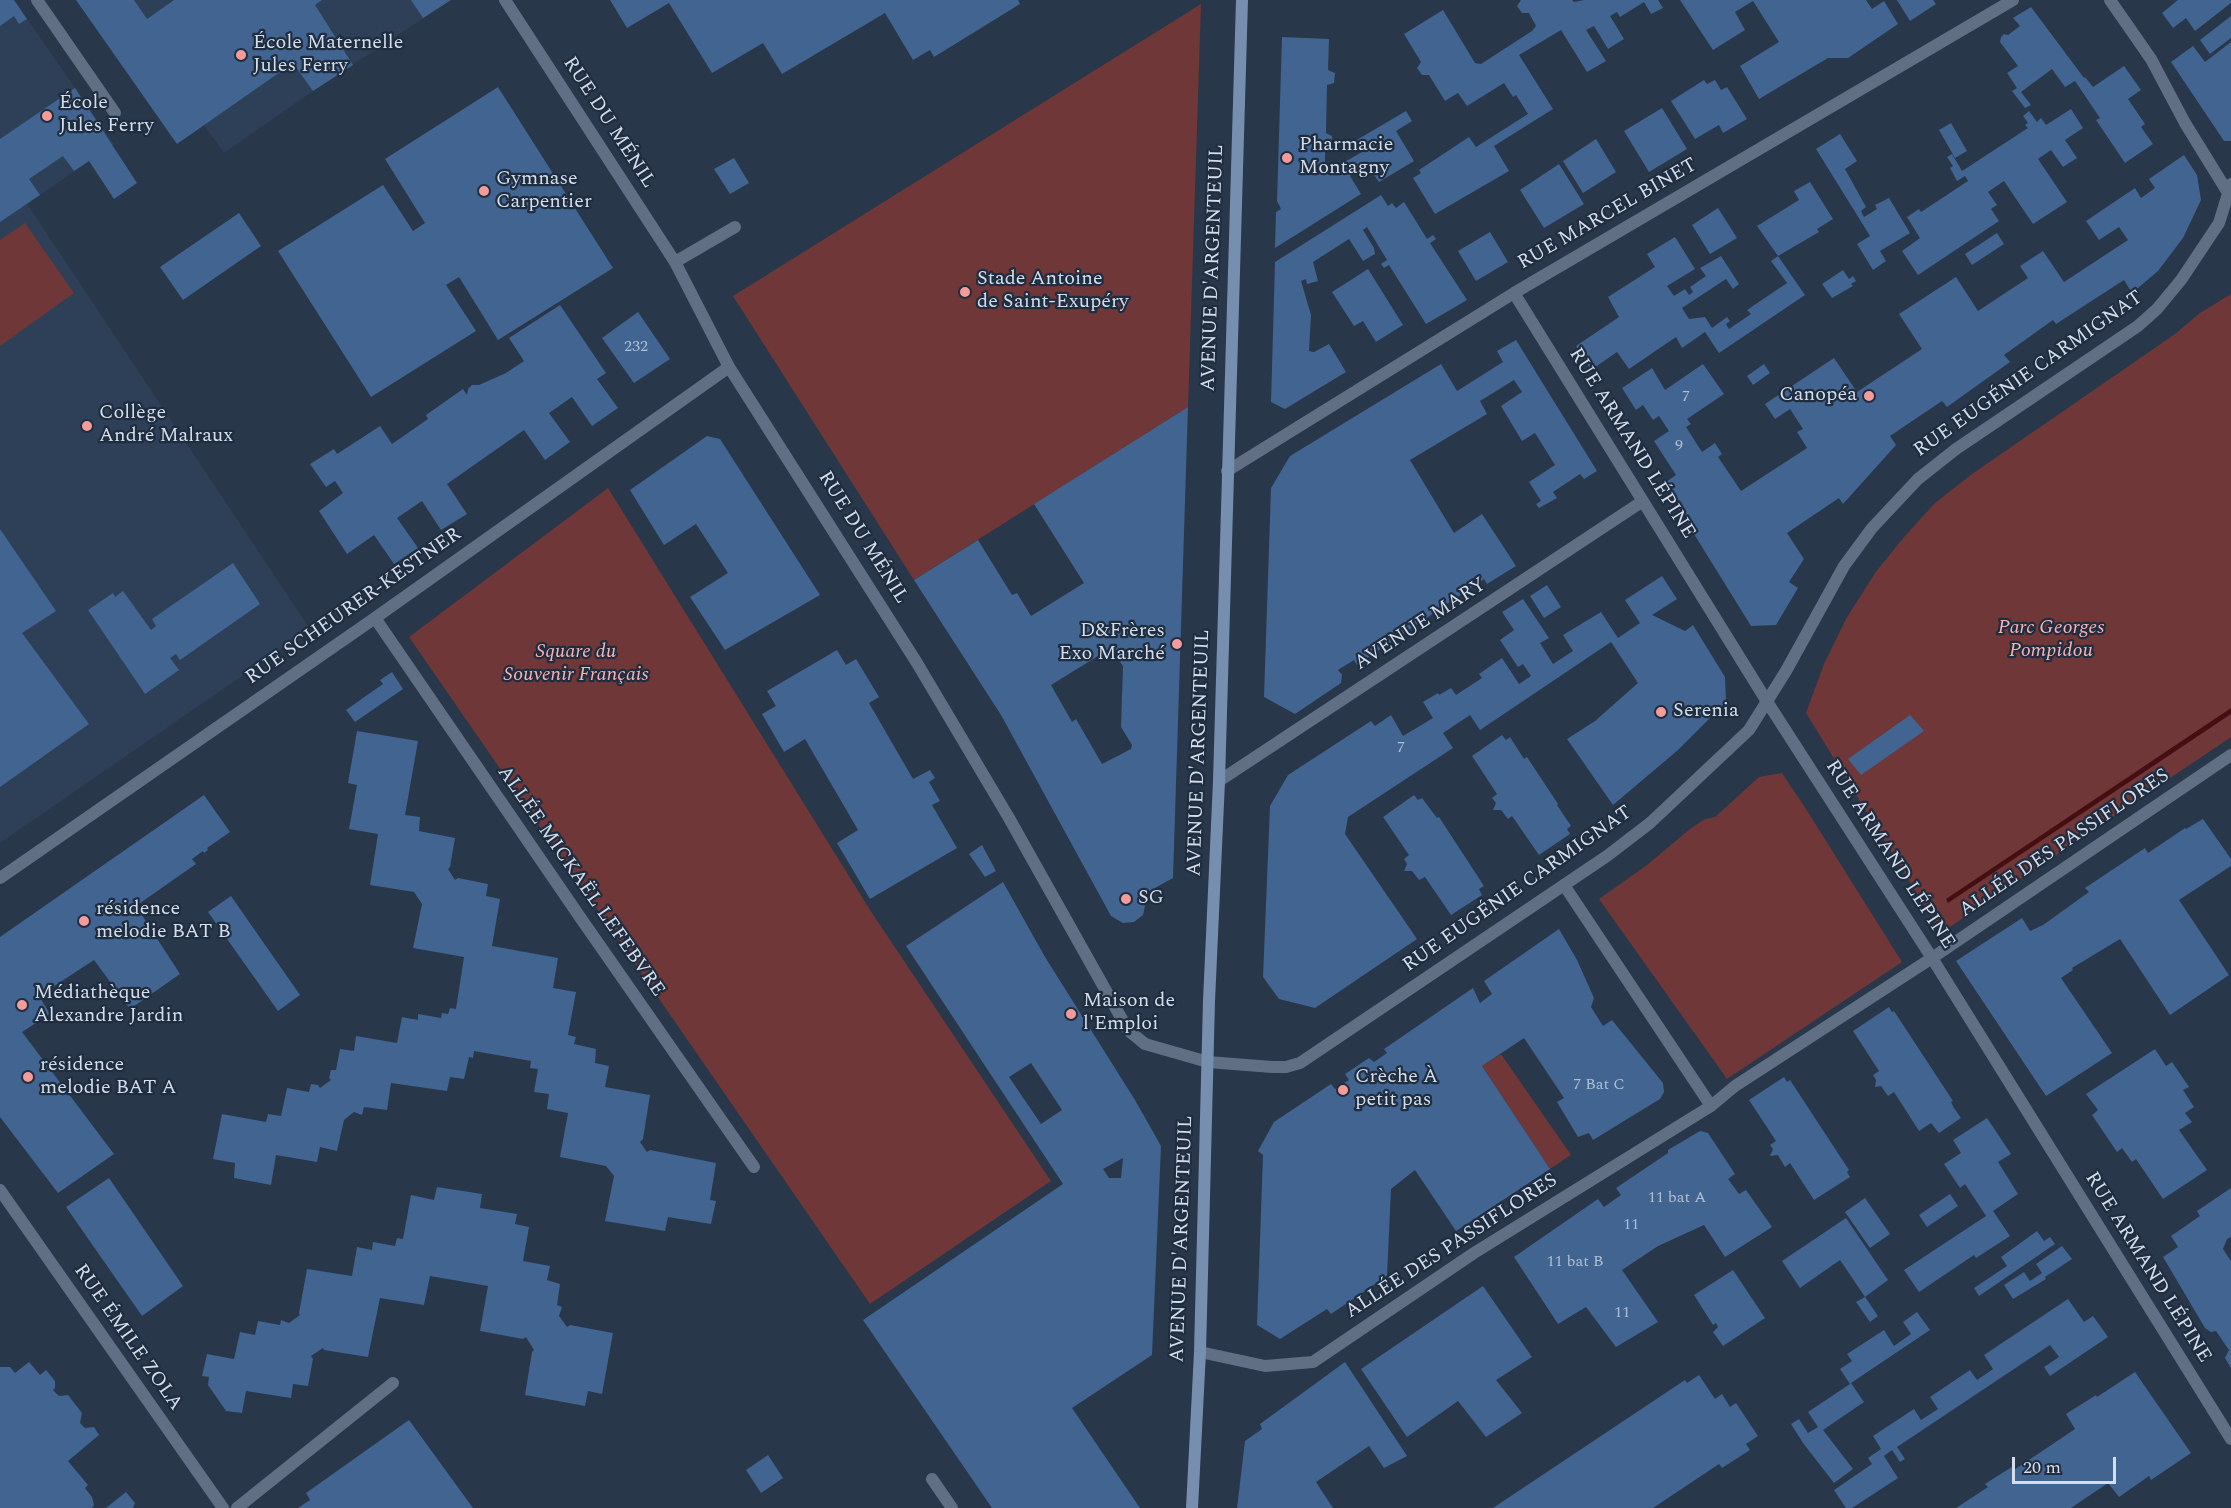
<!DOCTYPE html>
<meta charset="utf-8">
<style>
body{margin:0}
#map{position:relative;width:2231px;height:1508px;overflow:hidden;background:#29374a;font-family:Spectral,serif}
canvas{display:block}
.scale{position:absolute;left:2012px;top:1457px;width:104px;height:27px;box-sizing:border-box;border:3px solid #d4dde9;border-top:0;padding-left:8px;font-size:18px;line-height:21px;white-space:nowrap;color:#d4dde9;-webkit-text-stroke:4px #1f2d40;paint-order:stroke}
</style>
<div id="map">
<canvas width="2231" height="1508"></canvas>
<div class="scale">20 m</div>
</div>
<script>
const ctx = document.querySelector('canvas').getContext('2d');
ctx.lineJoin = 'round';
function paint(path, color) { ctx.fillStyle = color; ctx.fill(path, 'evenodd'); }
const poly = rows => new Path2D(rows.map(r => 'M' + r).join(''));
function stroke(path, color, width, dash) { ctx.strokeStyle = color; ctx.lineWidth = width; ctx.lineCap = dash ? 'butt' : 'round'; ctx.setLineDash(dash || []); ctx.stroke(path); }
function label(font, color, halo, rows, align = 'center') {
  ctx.font = font + ' Spectral,serif'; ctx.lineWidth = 4.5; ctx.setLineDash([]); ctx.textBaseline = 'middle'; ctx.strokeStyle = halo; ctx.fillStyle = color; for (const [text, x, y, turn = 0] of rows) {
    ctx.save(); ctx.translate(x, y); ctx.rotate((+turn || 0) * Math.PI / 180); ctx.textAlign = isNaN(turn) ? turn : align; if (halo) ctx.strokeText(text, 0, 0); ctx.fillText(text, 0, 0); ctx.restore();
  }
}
paint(poly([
 [0,0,14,0,114,144,27,204,310,629,0,843],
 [76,0,451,0,313,91,224,153,204,125,177,144]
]), '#2d4058');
paint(poly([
 [1201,4,1188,407,914,580,733,296],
 [25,223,74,293,0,346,0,240],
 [2231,294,2231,737,1941,933,1806,713,1824,664,1846,619,1875,573,1904,537,1935,503,1972,474,2175,334,2200,313],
 [608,488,870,910,1051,1181,870,1304,409,637],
 [1782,773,1806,809,1902,962,1727,1079,1599,899,1647,865,1690,829,1705,819,1715,817,1759,777],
 [1501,1054,1571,1155,1550,1169,1482,1066]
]), '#6f3737');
paint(poly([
 [2231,708,2231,714,1948,903,1946,899]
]), '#440e13');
paint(poly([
 [0,0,14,0,27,19,19,24,14,16,0,26],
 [76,0,134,0,147,19,174,0,322,0,315,5,353,65,313,91,293,63,177,144],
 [411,0,451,0,423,18],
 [610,0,1018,0,1020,4,934,57,930,50,913,60,885,13,782,74,763,43,712,73,669,3,627,28],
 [1521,0,1572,0,1574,2,1584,0,1658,0,1663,8,1651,14,1644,2,1620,17,1617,12,1610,16,1624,39,1608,49,1594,26,1586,30,1606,61,1587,72,1561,30,1519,55,1553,109,1494,146,1509,171,1435,214,1413,178,1421,173,1419,170,1469,137,1476,147,1528,114,1516,95,1513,97,1504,83,1467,106,1458,93,1445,101,1429,75,1422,75,1417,68,1421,62,1404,34,1443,10,1475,63,1481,64,1532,31,1536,26,1529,13,1522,13,1517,6],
 [1680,0,1866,0,1872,9,1884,1,1898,24,1848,58,1828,58,1759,99,1740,66,1779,42,1753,1,1735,12,1745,30,1713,50],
 [1897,0,1933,0,1936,4,1910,21],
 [2178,0,2231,0,2231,3,2195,31,2186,18,2173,28,2162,13],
 [2031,7,2084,78,2085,77,2093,87,2124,66,2141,90,2128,99,2145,124,2141,127,2153,144,2125,163,2096,120,2100,118,2075,81,2065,87,2052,69,2021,92,2031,105,2025,108,2012,91,2017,88,2007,73,2018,66,2000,42,2001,37,2004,34,2008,35,2020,26,2013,18],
 [2231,16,2231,38,2210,54,2200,40],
 [1282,37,1329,39,1328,70,1335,73,1334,83,1327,85,1326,133,1332,136,1332,146,1325,149,1325,163,1329,171,1362,152,1355,141,1406,111,1412,121,1396,131,1414,161,1379,182,1367,165,1350,176,1361,194,1275,248,1276,212,1281,209,1277,201],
 [2231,42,2231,141,2224,141,2171,62,2193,46,2205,62],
 [1704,80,1707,84,1715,80,1721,90,1727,87,1747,119,1723,133,1719,125,1695,139,1671,101],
 [498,87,613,268,498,340,459,277,446,285,476,331,371,397,278,251,383,185,413,231,425,223,385,159],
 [75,88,137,183,114,199,89,161,74,171,63,156,29,179,40,195,0,222,0,139],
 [1662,108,1687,149,1649,172,1624,131],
 [2071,109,2083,128,2065,140,2077,158,2063,167,2051,150,2038,159,2067,202,2033,224,2004,181,1988,192,1997,205,1991,209,1999,221,1918,275,1902,251,1920,238,1907,217,1919,209,1921,212,1968,181,1965,176,1957,181,1950,168,1953,166,1947,157,1952,154,1962,171,2028,128,2025,125,2028,123,2023,116,2029,111,2037,122,2041,118,2046,125],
 [1951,123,1967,151,1955,158,1939,130],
 [1840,134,1857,161,1845,169,1866,207,1861,211,1864,217,1877,209,1875,205,1889,198,1910,233,1880,251,1886,261,1873,270,1857,244,1870,236,1816,149],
 [1596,139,1616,172,1583,193,1563,161],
 [2184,155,2197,175,2201,200,2183,238,2158,271,2132,293,2124,280,2056,324,2053,320,2004,355,2010,362,1947,407,1942,401,1890,436,1896,445,1843,504,1839,498,1787,533,1804,559,1789,582,1798,588,1776,625,1751,626,1663,484,1676,475,1654,441,1669,431,1659,416,1653,420,1643,405,1636,410,1622,388,1652,368,1665,390,1703,364,1724,394,1687,419,1691,424,1686,427,1702,452,1715,443,1722,454,1718,457,1741,491,1807,448,1797,432,1803,429,1790,409,1775,419,1765,404,1834,358,1857,392,1922,349,1899,314,1956,277,1978,311,2028,278,2020,266,2043,251,2064,282,2128,240,2119,227,2099,240,2086,221,2135,188,2141,198,2155,188,2149,179],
 [734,158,749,183,730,194,714,169],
 [1559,164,1584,204,1544,228,1520,190],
 [1810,182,1833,219,1817,229,1819,232,1778,256,1757,226,1799,200,1794,191],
 [1381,195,1388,206,1392,203,1396,208,1404,202,1427,239,1433,235,1436,239,1430,243,1467,300,1426,324,1389,265,1384,268,1381,264,1387,260,1367,227,1363,230,1374,248,1375,254,1363,261,1349,239,1313,262,1318,281,1307,284,1306,279,1301,281,1311,315,1309,351,1314,352,1329,344,1346,372,1285,409,1271,402,1275,262],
 [1718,208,1737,238,1710,254,1692,225],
 [239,213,261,246,183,300,160,267],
 [1490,232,1508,262,1476,281,1458,251],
 [1997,233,2004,244,1972,265,1965,254],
 [1675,237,1695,269,1667,286,1674,296,1685,289,1689,295,1693,292,1690,287,1706,276,1700,268,1721,256,1739,284,1733,289,1726,279,1682,308,1689,319,1705,317,1712,328,1727,317,1730,321,1726,324,1729,329,1751,314,1747,310,1787,283,1771,261,1778,256,1805,295,1719,353,1705,332,1682,348,1676,337,1629,369,1617,352,1591,370,1576,346,1619,317,1608,297,1655,267,1647,254],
 [1368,269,1403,325,1376,342,1363,321,1354,326,1332,292],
 [1843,270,1849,279,1853,276,1856,281,1851,284,1853,286,1832,298,1822,284],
 [560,305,606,373,597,379,618,408,592,426,572,397,549,413,570,442,545,460,524,430,447,484,467,514,441,530,422,501,397,518,418,548,394,564,374,535,347,554,319,511,343,493,335,481,326,487,310,464,334,449,337,454,380,426,392,444,428,419,426,415,463,389,467,395,468,389,472,385,479,385,506,373,524,361,509,338],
 [638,312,670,359,634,383,602,338],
 [1516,340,1597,471,1584,479,1580,474,1553,492,1557,498,1539,508,1536,504,1541,501,1529,482,1555,465,1535,433,1522,441,1501,406,1522,392,1514,380,1480,401,1487,414,1410,460,1454,533,1482,514,1516,566,1487,584,1484,579,1357,665,1354,660,1338,670,1342,675,1341,683,1295,714,1264,697,1271,488,1290,456,1441,364,1457,391,1503,362,1497,351],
 [1764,364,1770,373,1753,385,1747,376],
 [1188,407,1173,878,1144,894,1146,901,1143,915,1134,922,1123,923,1111,916,1001,715,914,580,978,540,1012,595,1017,593,1031,616,1084,583,1034,504],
 [1111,648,1123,666,1121,727,1132,745,1131,749,1102,764,1076,719,1072,722,1051,685],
 [707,436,720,439,820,595,725,650,690,597,728,573,696,524,664,545,630,490],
 [0,529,56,611,22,633,89,724,0,787],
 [233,563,260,604,180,660,176,654,170,658,179,670,145,694,88,610,113,593,115,597,123,591,151,630,156,626,152,619],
 [1662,576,1677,599,1652,615,1685,631,1693,625,1725,677,1726,702,1678,750,1613,805,1567,739,1595,721,1638,683,1611,642,1480,730,1470,715,1443,733,1453,748,1348,817,1345,834,1417,939,1315,1008,1279,999,1263,977,1270,806,1288,775,1371,721,1375,726,1391,715,1403,736,1433,718,1423,702,1438,693,1439,695,1451,688,1456,695,1482,678,1479,674,1502,658,1519,684,1531,676,1523,664,1518,667,1500,640,1514,630,1502,612,1523,599,1549,638,1540,643,1553,664,1573,651,1563,635,1601,612,1618,638,1640,623,1625,600],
 [1547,585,1561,607,1544,618,1530,596],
 [837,650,846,665,856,659,879,697,869,703,913,779,930,770,935,778,929,782,940,801,932,805,957,848,870,899,837,843,858,830,805,739,784,752,762,714,776,706,767,691],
 [392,672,403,689,355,722,346,710,383,684,380,680],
 [1910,715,1924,731,1861,775,1848,759],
 [357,731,418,741,405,815,420,817,419,831,455,838,450,867,448,869,455,880,458,878,488,884,486,896,500,899,492,946,558,958,553,988,576,992,568,1035,576,1037,574,1044,596,1049,595,1063,609,1066,605,1087,650,1095,643,1139,640,1142,647,1152,650,1150,716,1163,710,1200,716,1201,711,1224,668,1217,665,1231,605,1221,614,1176,606,1166,560,1157,568,1113,547,1109,549,1094,534,1092,538,1069,530,1068,531,1061,474,1051,473,1058,469,1057,464,1079,450,1077,447,1091,391,1083,387,1110,364,1107,362,1115,354,1112,344,1120,337,1151,320,1147,317,1162,276,1155,271,1185,234,1178,235,1163,213,1159,222,1114,266,1122,268,1114,281,1116,287,1088,309,1092,311,1084,318,1085,320,1088,331,1080,329,1078,331,1070,336,1070,340,1049,354,1051,356,1036,397,1043,402,1017,418,1020,418,1014,441,1018,442,1013,448,1014,450,1008,456,1009,464,957,413,948,422,904,414,892,370,885,378,834,349,829,357,785,348,783],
 [1502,735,1506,740,1510,737,1524,759,1527,757,1558,804,1557,805,1571,826,1567,829,1570,834,1539,855,1512,816,1508,819,1501,810,1493,810,1496,803,1492,798,1497,794,1472,756],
 [204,795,230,832,207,848,208,850,204,853,203,851,192,859,196,864,136,906,180,974,130,1009,94,960,39,996,50,1014,22,1032,114,1154,58,1193,0,1117,0,937],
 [1414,795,1418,800,1422,798,1437,818,1439,817,1484,886,1479,889,1482,895,1451,915,1425,877,1419,880,1412,871,1404,871,1407,864,1404,859,1409,855,1383,817],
 [2203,819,2231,859,2231,866,2179,900,2229,975,2170,1015,2120,939,2072,968,2073,970,2061,978,2112,1053,2046,1096,1956,961,2022,918,2030,931,2043,925,2089,892,2085,888,2145,848,2148,853,2185,828,2186,829],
 [982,845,996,871,985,877,969,854],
 [1003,882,1045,957,1135,1100,1161,1146,1152,1355,1072,1408,1140,1508,992,1508,863,1320,1063,1184,906,946],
 [1031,1063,1062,1110,1041,1124,1009,1077],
 [1123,1158,1121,1178,1109,1178,1103,1169],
 [231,896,300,995,278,1011,208,912],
 [1559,929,1577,960,1594,998,1591,1007,1603,1026,1612,1020,1663,1083,1664,1092,1660,1099,1593,1140,1589,1133,1578,1137,1557,1102,1564,1098,1524,1038,1482,1066,1550,1169,1456,1231,1415,1170,1391,1189,1387,1276,1331,1314,1327,1309,1280,1339,1257,1325,1263,1155,1258,1151,1274,1122,1331,1084,1335,1089,1349,1080,1345,1074,1369,1058,1374,1062,1387,1053,1384,1049,1473,988,1480,1003,1492,994,1484,981],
 [1889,1007,1892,1012,1894,1011,1953,1101,1951,1102,1954,1108,1961,1118,1939,1133,1931,1123,1919,1131,1894,1092,1888,1096,1881,1086,1875,1087,1876,1080,1873,1075,1879,1071,1853,1031],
 [2155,1049,2166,1066,2172,1062,2189,1087,2183,1090,2194,1107,2185,1113,2192,1122,2179,1130,2207,1170,2163,1199,2136,1159,2132,1162,2122,1148,2117,1152,2092,1115,2098,1110,2086,1094],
 [1784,1077,1787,1082,1790,1080,1849,1170,1847,1172,1850,1177,1814,1200,1790,1163,1785,1167,1778,1155,1770,1156,1773,1149,1770,1145,1776,1141,1749,1100],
 [1987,1118,2011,1154,1998,1162,2018,1194,1993,1211,2010,1236,1976,1258,1974,1255,1919,1292,1904,1270,1986,1216,1965,1184,1960,1188,1944,1164,1961,1153,1953,1140],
 [1700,1131,1708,1133,1735,1174,1728,1179,1739,1194,1746,1190,1772,1227,1725,1257,1704,1225,1658,1246,1622,1270,1658,1322,1616,1347,1586,1307,1558,1324,1514,1257,1598,1199,1604,1207,1621,1195,1616,1188,1668,1153,1668,1150],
 [109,1178,183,1286,142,1316,66,1207],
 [437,1187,482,1194,480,1208,517,1214,515,1224,529,1227,523,1261,550,1266,547,1280,560,1284,557,1305,562,1307,559,1316,567,1327,570,1325,613,1333,602,1394,588,1391,585,1406,525,1395,532,1352,534,1350,526,1337,523,1339,480,1331,488,1286,430,1276,424,1305,380,1298,368,1357,324,1350,323,1348,311,1356,313,1359,308,1386,293,1384,291,1398,246,1391,242,1413,226,1411,208,1385,209,1377,202,1376,207,1354,234,1359,240,1332,255,1335,258,1321,280,1325,281,1320,289,1323,300,1315,299,1313,307,1269,352,1276,357,1247,372,1250,373,1242,395,1246,397,1238,403,1239,411,1195,434,1200],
 [2231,1188,2231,1237,2227,1239,2223,1249,2231,1261,2231,1368,2225,1358,2229,1350,2216,1331,2211,1332,2205,1328,2163,1257,2178,1247,2171,1236,2200,1216,2197,1211],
 [1950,1194,1958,1206,1927,1227,1919,1215],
 [1865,1198,1890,1234,1870,1248,1845,1212],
 [1846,1218,1888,1280,1865,1297,1840,1260,1800,1288,1782,1261],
 [2037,1231,2044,1241,2050,1237,2055,1244,1979,1296,1974,1288,2007,1266,2001,1257],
 [2062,1246,2072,1259,2045,1277,2046,1279,2013,1299,2004,1285,2024,1272,2030,1281,2042,1273,2036,1264],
 [1733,1270,1765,1318,1723,1346,1713,1332,1718,1327,1716,1323,1713,1325,1694,1295],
 [1483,1286,1532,1357,1496,1380,1522,1413,1486,1437,1458,1401,1407,1437,1361,1369],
 [1865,1297,1878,1316,1870,1322,1856,1302],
 [2068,1299,2084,1322,2093,1316,2108,1337,2050,1376,2044,1367,2059,1357,2050,1345,1897,1447,1905,1459,1900,1462,1892,1450,1884,1456,1898,1478,1852,1508,1846,1508,1834,1490,1872,1464,1868,1458,1881,1449,1873,1436,1914,1409,1921,1420,1938,1409,1930,1397,1970,1370,1977,1380,1993,1369,1984,1355],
 [1917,1312,1930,1330,1851,1383,1864,1402,1823,1430,1853,1469,1834,1483,1803,1443,1791,1424,1799,1419,1808,1433,1818,1427,1808,1412,1850,1384,1840,1369,1852,1361,1847,1354,1884,1330,1894,1346,1911,1334,1903,1322],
 [29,1362,40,1375,46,1370,55,1381,55,1388,53,1390,59,1396,68,1395,82,1413,80,1423,85,1428,94,1427,99,1435,68,1461,88,1485,85,1488,92,1497,94,1505,92,1508,0,1508,0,1367,10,1367,15,1373],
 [1345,1362,1407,1456,1384,1468,1369,1446,1316,1482,1333,1508,1237,1508,1245,1441,1262,1429,1260,1424],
 [2135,1372,2191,1453,2151,1480,2149,1476,2119,1497,2108,1483,2071,1508,1956,1508,1988,1487,1985,1484,1999,1475,2012,1467,2014,1470,2075,1429,2066,1414,2096,1395,2097,1397],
 [1699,1375,1715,1399,1722,1394,1730,1407,1736,1403,1758,1436,1746,1444,1750,1450,1722,1468,1719,1464,1653,1508,1493,1508,1685,1380,1687,1383],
 [409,1420,473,1508,298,1508,310,1500,306,1493],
 [768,1455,783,1478,761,1493,746,1470],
 [126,1492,135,1503,133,1508,106,1508]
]), '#416491');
stroke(poly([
 [675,262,735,227],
 [932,1479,952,1508],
 [237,1508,393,1383]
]), '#606f84', 12);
stroke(poly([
 [375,618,582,920,754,1167],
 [1564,885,1711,1106],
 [1200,1352,1265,1366,1313,1362,1474,1253,1711,1106,1735,1086,1932,958,2231,755]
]), '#606f84', 12);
stroke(poly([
 [37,0,115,113],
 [505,0,675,262,729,367,917,663,1009,818,1128,1030,1145,1044,1208,1062,1272,1067,1286,1067,1300,1063,1607,856,1650,823,1749,730,1786,671,1844,566,1872,528,1918,479,1956,449,2138,326,2157,309,2181,280,2219,223,2231,184],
 [2110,0,2151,59,2185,123,2230,196],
 [1514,293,1766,700,1932,958,2231,1439],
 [1227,471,1514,293,2013,0],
 [1219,781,1643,501],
 [0,878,375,618,729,367],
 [0,1190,223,1508]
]), '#606f84', 12);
stroke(poly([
 [1192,1508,1200,1352,1209,1001,1219,781,1242,0]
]), '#768faf', 12);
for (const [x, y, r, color] of [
 [241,55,6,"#f59b9a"],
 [47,116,6,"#f59b9a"],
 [1287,158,6,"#f59b9a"],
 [484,191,6,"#f59b9a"],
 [965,292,6,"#f59b9a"],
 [1869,396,6,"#f59b9a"],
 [87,426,6,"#f59b9a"],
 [1177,644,6,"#f59b9a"],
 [1661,712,6,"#f59b9a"],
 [1126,899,6,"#f59b9a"],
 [84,921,6,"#f59b9a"],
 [22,1005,6,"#f59b9a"],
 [1071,1014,6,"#f59b9a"],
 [28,1077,6,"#f59b9a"],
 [1343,1090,6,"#f59b9a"]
]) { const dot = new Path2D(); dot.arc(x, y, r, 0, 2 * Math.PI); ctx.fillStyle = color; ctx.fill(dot); stroke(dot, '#1f2d40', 2); }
label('16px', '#afbfd3', null, [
 ["232",636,348],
 ["7",1686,398],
 ["9",1679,447],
 ["7",1401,749],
 ["7 Bat C",1599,1086],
 ["11 bat A",1677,1199],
 ["11",1631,1226],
 ["11 bat B",1575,1263],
 ["11",1622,1314]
]);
label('20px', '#d4dde9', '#1f2d40', [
 ["École Maternelle",253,44],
 ["Jules Ferry",253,67],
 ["École",59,104],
 ["Jules Ferry",59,127],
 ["Pharmacie",1299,146],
 ["Montagny",1299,169],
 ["Gymnase",496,180],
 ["Carpentier",496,203],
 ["Stade Antoine",977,280],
 ["de Saint-Exupéry",977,303],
 ["Canopéa",1857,396,"right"],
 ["Collège",99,414],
 ["André Malraux",99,437],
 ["D&Frères",1165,632,"right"],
 ["Exo Marché",1165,655,"right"],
 ["Serenia",1673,712],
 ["SG",1138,899],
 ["résidence",96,910],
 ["melodie BAT B",96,933],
 ["Médiathèque",34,994],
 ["Alexandre Jardin",34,1017],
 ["Maison de",1083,1002],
 ["l'Emploi",1083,1025],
 ["résidence",40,1066],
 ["melodie BAT A",40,1089],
 ["Crèche À",1355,1078],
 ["petit pas",1355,1101]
], 'left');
label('20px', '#d4dde9', '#1f2d40', [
 ["RUE DU MÉNIL",608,123,57],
 ["RUE MARCEL BINET",1608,215,-30],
 ["AVENUE D'ARGENTEUIL",1214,268,-88],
 ["RUE EUGÉNIE CARMIGNAT",2029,375,-35],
 ["RUE ARMAND LÉPINE",1631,444,58],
 ["RUE DU MÉNIL",862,538,58],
 ["RUE SCHEURER-KESTNER",354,607,-35],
 ["AVENUE MARY",1421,625,-33],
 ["AVENUE D'ARGENTEUIL",1200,753,-88],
 ["ALLÉE DES PASSIFLORES",2065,844,-34],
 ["RUE ARMAND LÉPINE",1889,855,57],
 ["ALLÉE MICKAËL LEFEBVRE",580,882,55],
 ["RUE EUGÉNIE CARMIGNAT",1518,890,-35],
 ["AVENUE D'ARGENTEUIL",1183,1239,-88],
 ["ALLÉE DES PASSIFLORES",1452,1247,-33],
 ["RUE ARMAND LÉPINE",2147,1268,58],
 ["RUE ÉMILE ZOLA",127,1338,55]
]);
label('italic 20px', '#feb2b1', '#1f2d40', [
 ["Parc Georges",2051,629],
 ["Pompidou",2051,652],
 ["Square du",576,653],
 ["Souvenir Français",576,676]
]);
</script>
